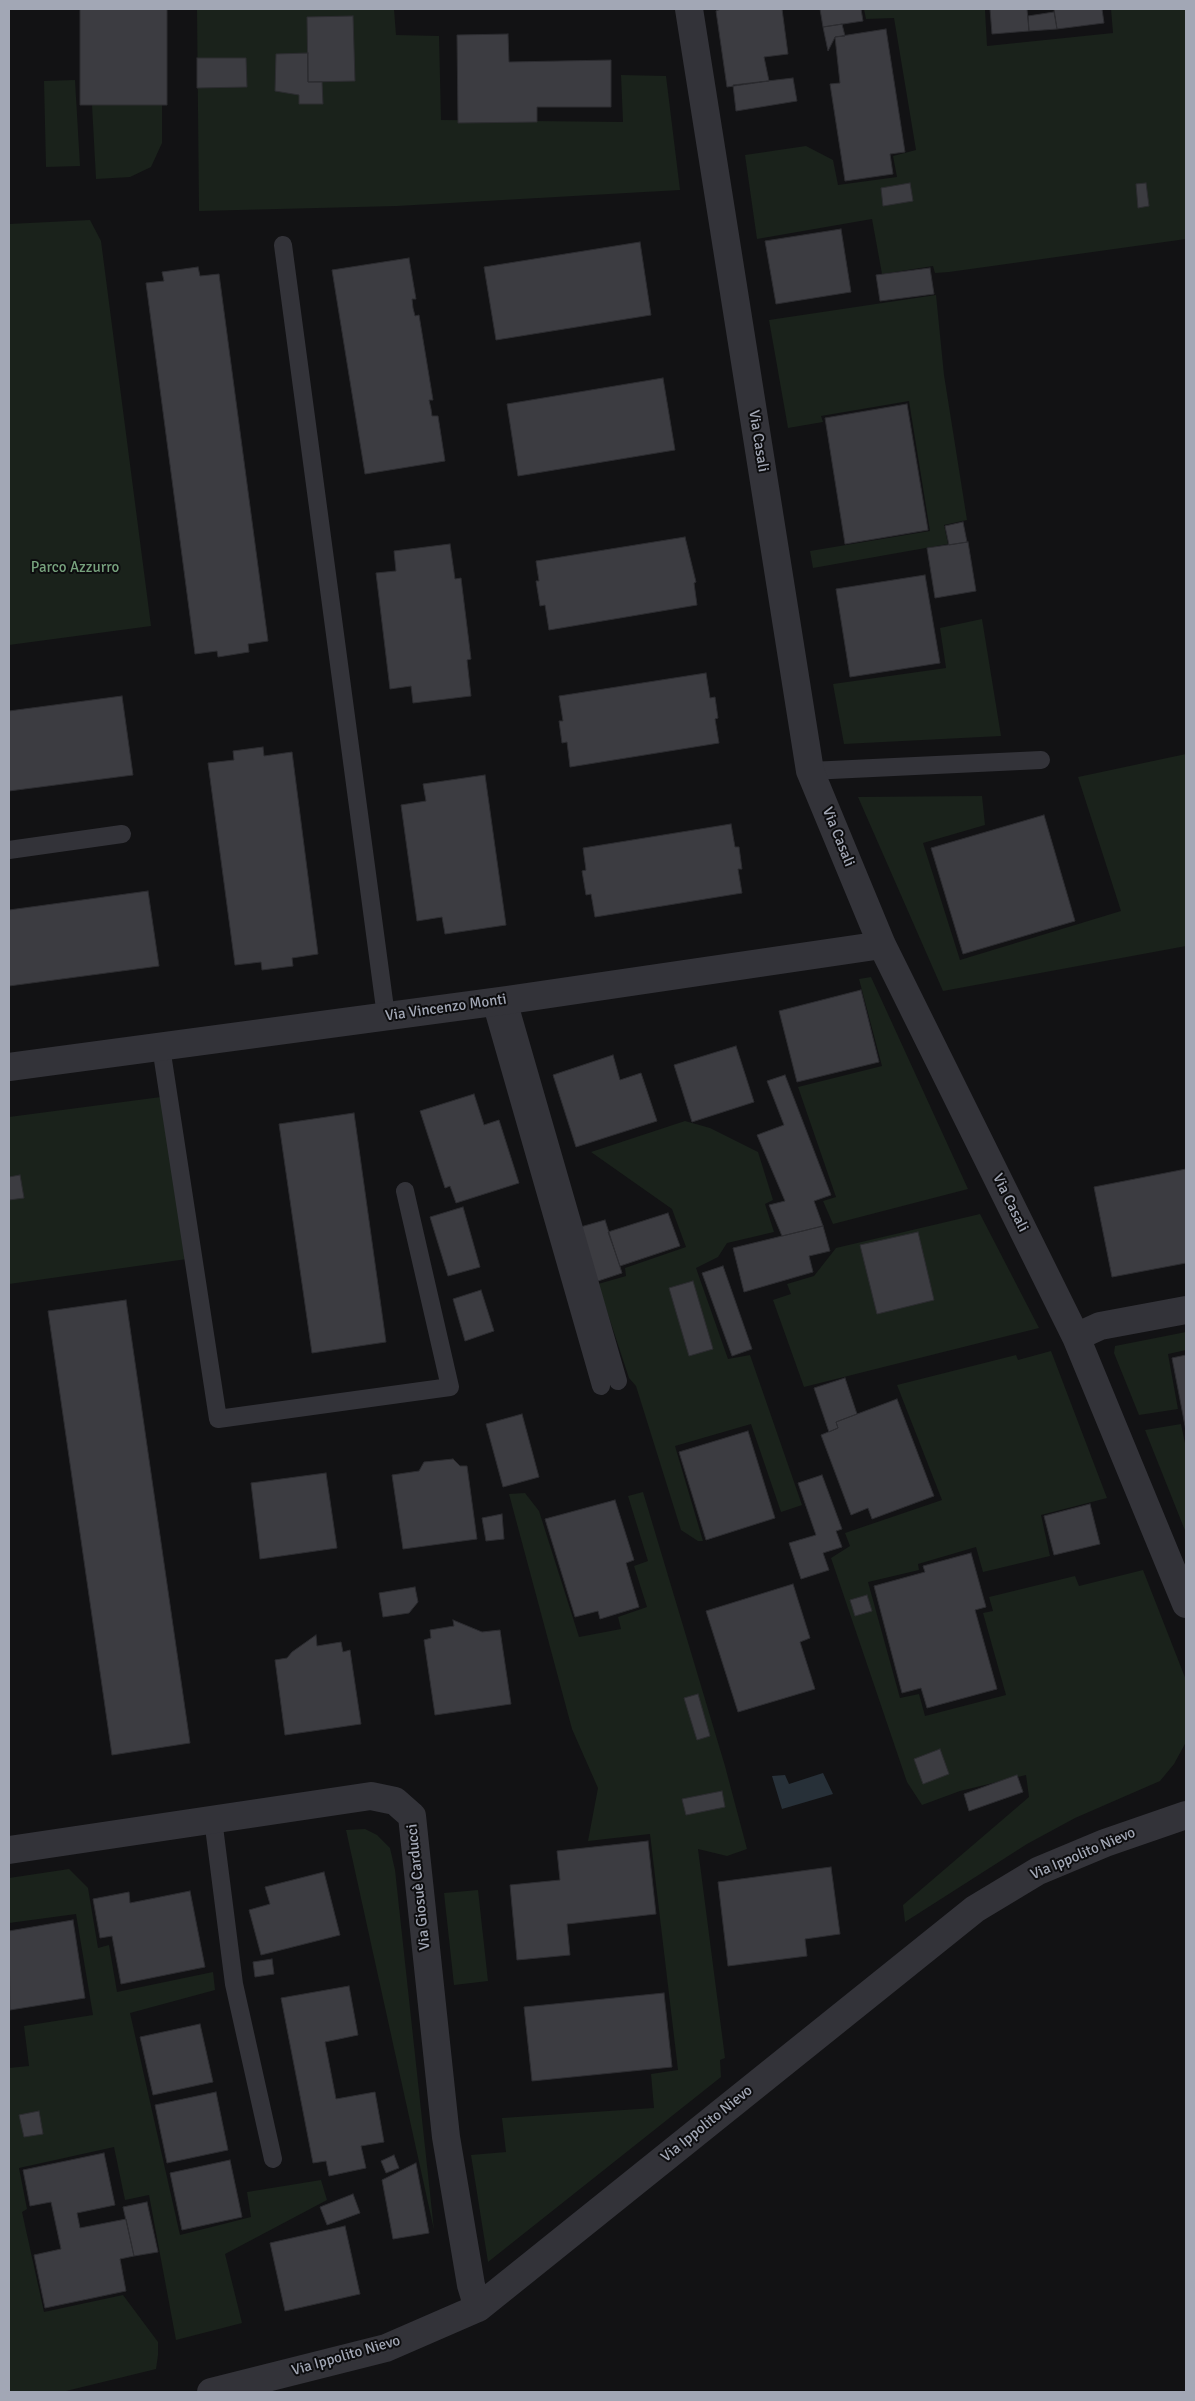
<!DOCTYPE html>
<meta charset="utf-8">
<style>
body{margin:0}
#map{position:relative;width:1195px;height:2401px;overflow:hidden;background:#121214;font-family:Signika,sans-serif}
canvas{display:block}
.frame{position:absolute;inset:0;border:10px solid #a2a7b5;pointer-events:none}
</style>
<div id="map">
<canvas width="1195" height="2401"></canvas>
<div class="frame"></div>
</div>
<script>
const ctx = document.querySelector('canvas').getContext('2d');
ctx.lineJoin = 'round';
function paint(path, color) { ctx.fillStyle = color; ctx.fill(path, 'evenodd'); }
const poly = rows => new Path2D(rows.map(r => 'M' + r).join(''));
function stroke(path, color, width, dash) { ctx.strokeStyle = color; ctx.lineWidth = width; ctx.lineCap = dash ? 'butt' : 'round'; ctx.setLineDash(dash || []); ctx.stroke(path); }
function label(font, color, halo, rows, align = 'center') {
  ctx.font = font + ' Signika,sans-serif'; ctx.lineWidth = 4; ctx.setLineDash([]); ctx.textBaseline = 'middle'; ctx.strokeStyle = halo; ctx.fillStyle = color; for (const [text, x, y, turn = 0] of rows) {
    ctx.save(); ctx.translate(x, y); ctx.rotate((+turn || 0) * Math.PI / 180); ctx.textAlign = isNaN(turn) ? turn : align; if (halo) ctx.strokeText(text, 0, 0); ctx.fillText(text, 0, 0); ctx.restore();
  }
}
paint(poly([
 [197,9,394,9,396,35,439,36,441,120,623,122,621,75,666,76,680,190,397,206,199,211],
 [864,9,985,9,987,46,1113,33,1111,9,1186,9,1186,239,949,272,935,273,933,266,882,274,872,219,757,239,745,155,806,146,833,160,838,185,897,177,893,156,916,150,894,18,866,19],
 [75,80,80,166,46,167,44,81],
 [92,105,162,105,162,143,151,167,130,177,96,179],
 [90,220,101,241,151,626,9,645,9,224],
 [936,295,944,375,967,520,944,525,948,544,813,568,810,551,930,531,909,401,821,416,823,422,788,428,769,320],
 [982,619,1001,736,844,744,833,684,946,668,940,628],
 [1186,754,1186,946,943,991,858,797,982,796,985,825,923,843,960,960,1121,911,1078,777],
 [871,977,968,1189,833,1224,823,1201,836,1197,798,1087,882,1066,859,979],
 [161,1097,187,1259,9,1284,9,1117],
 [685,1121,710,1128,758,1152,773,1200,765,1204,774,1232,727,1243,718,1257,696,1268,728,1359,750,1355,802,1505,781,1512,751,1424,675,1446,703,1541,698,1541,681,1530,636,1386,629,1378,598,1284,626,1276,625,1268,686,1247,672,1209,591,1152],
 [980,1214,1039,1328,804,1387,773,1300,791,1294,787,1284,814,1276,836,1248],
 [1186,1332,1186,1350,1168,1354,1178,1409,1139,1415,1114,1353,1115,1346],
 [1051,1351,1107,1498,1041,1515,1050,1556,983,1572,976,1547,918,1564,919,1570,868,1582,900,1698,919,1694,925,1716,1006,1695,983,1613,993,1611,989,1597,1075,1576,1079,1586,1143,1570,1186,1680,1186,1742,1174,1764,1160,1781,1075,1818,1027,1844,905,1922,903,1905,1029,1797,1026,1775,960,1791,922,1805,907,1782,831,1558,850,1546,845,1533,942,1500,897,1385,1016,1355,1018,1360],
 [1181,1424,1186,1448,1186,1533,1145,1430],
 [643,1492,725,1766,747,1849,727,1856,698,1849,725,2058,720,2060,721,2077,488,2262,471,2155,506,2152,502,2118,654,2108,651,2074,678,2070,650,1834,588,1841,598,1788,572,1729,509,1494,525,1493,539,1511,579,1637,621,1629,618,1617,647,1607,634,1566,648,1561,628,1496],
 [365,1829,377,1835,390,1848,395,1870,434,2230,346,1830],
 [69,1869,88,1888,98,1948,109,1945,117,1992,213,1972,215,1990,130,2013,180,2235,251,2217,247,2192,321,2180,327,2200,225,2254,242,2323,176,2340,149,2195,125,2200,114,2147,19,2168,27,2209,22,2212,44,2312,123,2295,158,2342,158,2355,156,2369,62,2392,9,2392,9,2068,29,2066,24,2026,93,2015,76,1914,9,1923,9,1878],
 [478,1890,488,1981,454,1985,444,1893]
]), '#1a221b');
paint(poly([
 [823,1773,833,1794,782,1809,772,1776,785,1775,789,1784]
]), '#273038');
const building = poly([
 [80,9,167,9,167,105,80,105,80,9],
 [721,9,782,9,788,54,764,57,769,81,727,87,716,11,721,9],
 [820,9,861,9,863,21,823,27,820,9],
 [990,9,1027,9,1029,31,992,34,990,9],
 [1054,9,1102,9,1104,23,1057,29,1054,9],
 [1054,12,1057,29,1029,31,1028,16,1054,12],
 [353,16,355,81,308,82,307,17,353,16],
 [842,24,845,36,835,37,828,51,823,27,842,24],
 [886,29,905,152,890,154,893,174,845,181,830,84,840,83,835,37,886,29],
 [508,34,509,62,611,60,611,107,537,107,537,122,458,123,457,35,508,34],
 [308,53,308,82,322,82,323,104,299,104,299,95,275,91,276,54,308,53],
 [197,58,246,58,247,87,197,88,197,58],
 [793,78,797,101,736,111,733,85,793,78],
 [910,183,913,201,883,206,881,188,910,183],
 [1146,183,1149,206,1138,208,1136,184,1146,183],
 [841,229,851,292,776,304,765,241,841,229],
 [640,242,651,315,496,340,484,267,640,242],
 [409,258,416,299,412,299,413,308,415,316,419,315,433,400,429,400,431,409,432,416,438,416,445,461,365,474,332,270,409,258],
 [198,267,200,276,219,274,268,641,248,644,249,652,218,657,217,651,195,654,146,283,164,281,162,272,198,267],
 [930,268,934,294,880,301,876,275,930,268],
 [663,378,675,450,518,476,507,404,663,378],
 [907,404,928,530,845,544,825,418,907,404],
 [963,522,967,542,949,545,945,526,963,522],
 [685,537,696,582,694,583,697,605,549,630,545,605,540,606,536,581,539,581,536,561,685,537],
 [968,542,976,591,935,598,927,548,968,542],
 [450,544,455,579,461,578,471,659,467,660,471,696,413,703,411,686,390,689,376,573,396,571,394,551,450,544],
 [925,575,940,663,850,677,836,589,925,575],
 [706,673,710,698,715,697,718,718,715,719,719,743,570,767,567,742,562,743,559,721,563,721,559,696,706,673],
 [122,696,133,775,9,791,9,711,122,696],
 [263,747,264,756,292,752,318,954,292,958,293,966,262,970,261,962,235,965,208,763,234,760,233,751,263,747],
 [485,775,506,925,445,934,442,917,417,921,401,805,426,801,423,784,485,775],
 [1044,815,1075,921,963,954,931,848,1044,815],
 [731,824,735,847,739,847,742,869,738,869,742,893,595,917,591,894,586,895,582,871,586,870,583,848,731,824],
 [148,891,159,966,9,986,9,910,148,891],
 [861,990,879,1062,797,1082,779,1011,861,990],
 [736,1046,754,1102,692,1122,674,1065,736,1046],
 [613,1055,620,1080,641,1073,657,1121,576,1147,553,1075,613,1055],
 [785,1075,831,1195,814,1201,823,1226,782,1236,769,1205,785,1201,757,1135,784,1125,767,1081,785,1075],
 [474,1094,484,1125,499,1120,519,1183,456,1203,450,1186,445,1188,420,1111,474,1094],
 [354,1113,386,1342,312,1353,279,1124,354,1113],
 [1186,1169,1186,1263,1112,1277,1094,1187,1186,1169],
 [20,1175,24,1198,9,1200,9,1177,20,1175],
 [463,1207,480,1267,448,1276,430,1217,463,1207],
 [668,1213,680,1246,620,1266,608,1232,668,1213],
 [605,1220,622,1273,595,1282,577,1228,605,1220],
 [823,1226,830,1251,809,1256,813,1272,744,1292,733,1248,823,1226],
 [918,1232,934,1300,877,1314,860,1245,918,1232],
 [723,1266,752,1349,732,1356,702,1273,723,1266],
 [693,1281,713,1349,689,1356,669,1288,693,1281],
 [481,1290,494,1331,465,1341,453,1299,481,1290],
 [126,1300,190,1743,112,1755,48,1311,126,1300],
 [1186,1355,1186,1431,1172,1358,1186,1355],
 [845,1378,857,1414,836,1422,838,1428,829,1432,814,1388,845,1378],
 [897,1399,934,1496,872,1519,868,1508,851,1515,821,1435,838,1428,836,1422,897,1399],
 [522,1414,539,1477,503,1487,486,1424,522,1414],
 [748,1431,775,1518,706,1540,679,1452,748,1431],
 [453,1459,460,1466,467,1466,477,1539,403,1549,392,1475,419,1471,424,1462,453,1459],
 [326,1473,337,1548,260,1559,251,1483,326,1473],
 [822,1475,842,1529,836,1531,842,1547,823,1553,829,1570,801,1579,789,1543,816,1535,798,1483,822,1475],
 [615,1500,634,1560,626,1563,639,1607,600,1619,598,1611,575,1617,545,1519,615,1500],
 [1090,1504,1100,1544,1054,1555,1044,1516,1090,1504],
 [502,1514,504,1539,486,1541,482,1518,502,1514],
 [971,1553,986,1607,975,1610,997,1689,927,1708,921,1688,902,1693,874,1586,925,1572,923,1566,971,1553],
 [793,1584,810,1638,800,1642,815,1689,738,1712,706,1611,793,1584],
 [415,1587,418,1602,409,1613,383,1617,379,1593,415,1587],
 [867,1595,872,1611,855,1616,850,1600,867,1595],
 [453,1620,482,1632,500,1630,511,1704,435,1715,424,1640,431,1638,430,1630,454,1626,453,1620],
 [316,1635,317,1646,341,1642,343,1652,350,1650,361,1724,285,1735,275,1660,287,1658,292,1652,316,1635],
 [698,1694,710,1736,697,1740,684,1698,698,1694],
 [940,1749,949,1774,923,1784,914,1759,940,1749],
 [1017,1775,1023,1792,969,1811,964,1794,1017,1775],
 [722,1791,725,1807,686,1815,682,1799,722,1791],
 [648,1841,656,1914,567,1924,570,1955,517,1960,510,1885,560,1880,557,1851,648,1841],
 [831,1867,840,1934,805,1939,807,1956,728,1966,718,1882,831,1867],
 [324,1872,340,1935,261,1955,249,1910,270,1904,265,1887,324,1872],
 [190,1891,205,1967,121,1984,112,1936,100,1938,93,1899,129,1892,130,1903,190,1891],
 [73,1920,85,1998,10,2010,9,1931,73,1920],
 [272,1959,274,1974,255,1977,253,1962,272,1959],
 [349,1986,358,2035,325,2042,336,2099,375,2092,384,2142,361,2146,366,2168,329,2176,326,2161,313,2163,281,1998,349,1986],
 [664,1993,672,2067,532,2081,524,2007,664,1993],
 [200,2024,213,2082,153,2095,140,2037,200,2024],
 [216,2092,228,2150,167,2163,155,2105,216,2092],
 [39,2111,43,2134,24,2137,19,2115,39,2111],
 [104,2153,115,2205,77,2213,80,2228,126,2219,134,2256,120,2259,126,2291,45,2308,34,2255,61,2249,51,2202,30,2206,23,2170,104,2153],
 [394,2155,399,2168,386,2173,381,2161,394,2155],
 [230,2160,242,2217,182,2230,170,2173,230,2160],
 [416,2163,429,2233,393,2239,382,2180,416,2163],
 [353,2194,360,2213,327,2225,320,2207,353,2194],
 [147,2202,158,2252,134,2256,123,2207,147,2202],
 [345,2226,360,2294,285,2311,270,2243,345,2226]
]);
paint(building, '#3c3c41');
stroke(building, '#2c2c30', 1);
stroke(poly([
 [283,245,386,1016],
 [810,771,1041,760],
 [9,850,122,834],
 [508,1000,618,1381],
 [491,1002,601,1386],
 [161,1047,218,1419,450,1387,405,1191],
 [213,1819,234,1984,273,2159]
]), '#333339', 18);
stroke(poly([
 [689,9,810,771,882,945,1076,1337,1186,1604],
 [9,1067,508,1000,882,945],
 [1076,1337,1100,1326,1186,1310],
 [9,1850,371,1796,395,1801,412,1816,446,2137,471,2285,478,2308],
 [211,2392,386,2348,478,2308,975,1909,1038,1871,1105,1843,1186,1815]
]), '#333339', 28);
label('15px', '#a2a7b5', '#0d0d0f', [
 ["Via Casali",758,441,81],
 ["Via Casali",838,837,68],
 ["Via Vincenzo Monti",446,1008,-8],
 ["Via Casali",1010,1203,64],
 ["Via Ippolito Nievo",1083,1854,-23],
 ["Via Giosuè Carducci",419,1887,-96],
 ["Via Ippolito Nievo",707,2124,-39],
 ["Via Ippolito Nievo",346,2356,-16]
]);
label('15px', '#77a27d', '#0d0d0f', [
 ["Parco Azzurro",75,568]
]);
</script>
